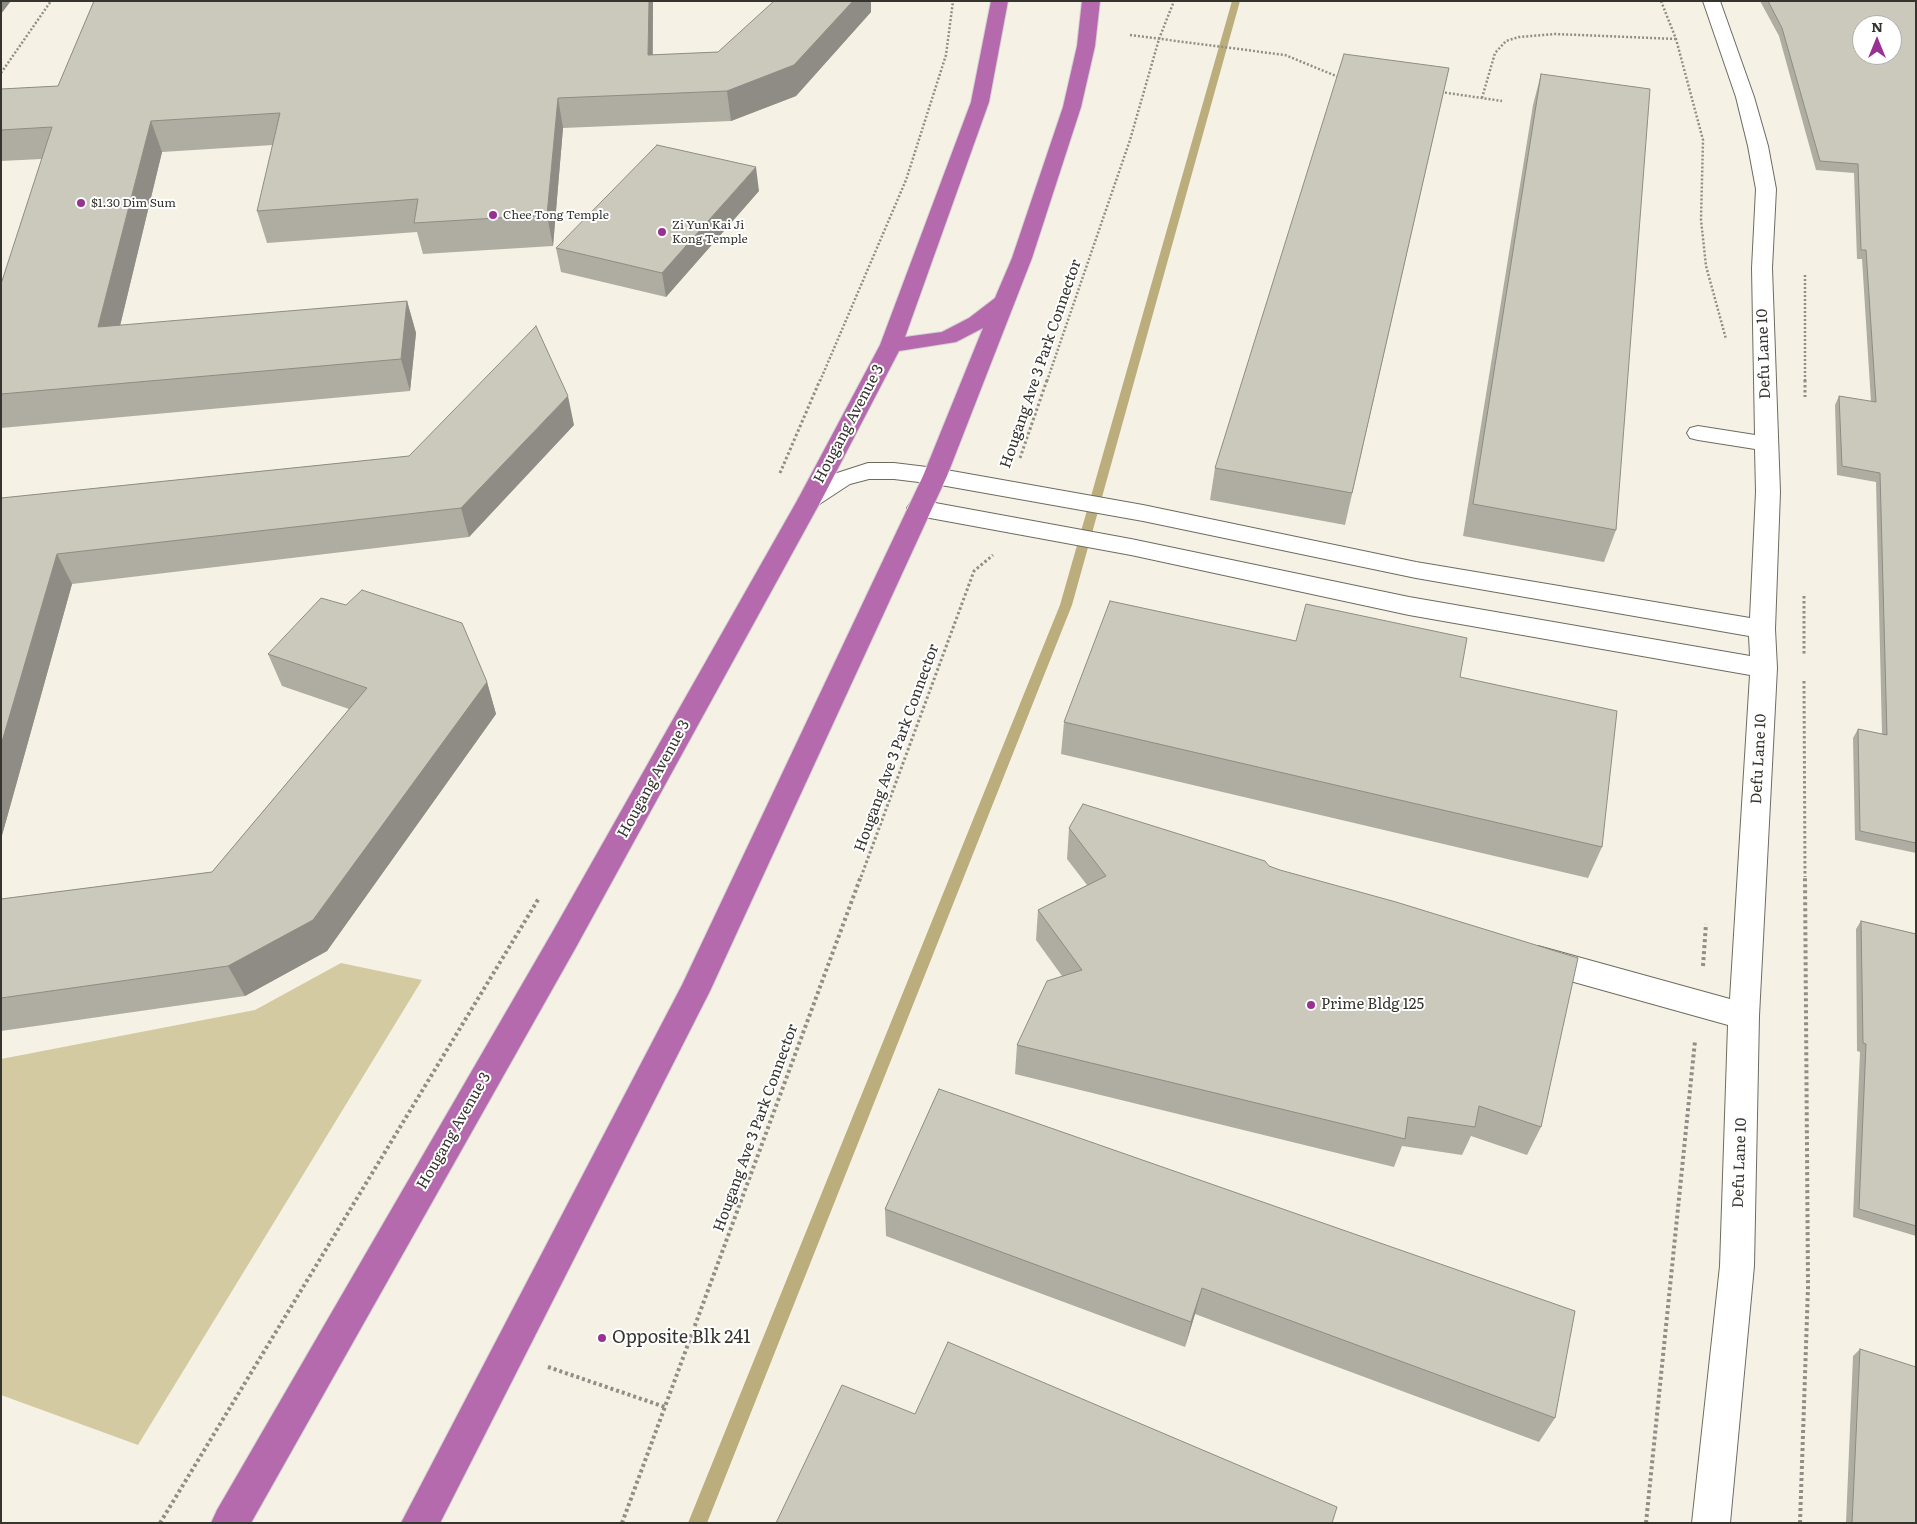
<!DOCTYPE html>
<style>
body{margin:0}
#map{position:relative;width:1917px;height:1524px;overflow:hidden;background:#f5f2e5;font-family:Literata,serif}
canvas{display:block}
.frame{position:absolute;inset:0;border:2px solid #35342f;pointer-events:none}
.north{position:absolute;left:1852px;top:15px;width:50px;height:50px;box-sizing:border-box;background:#fff;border:1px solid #aeaeac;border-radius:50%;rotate:0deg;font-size:14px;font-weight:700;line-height:20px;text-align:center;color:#35342f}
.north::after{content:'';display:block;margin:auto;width:18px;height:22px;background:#993093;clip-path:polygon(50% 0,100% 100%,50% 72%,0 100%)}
</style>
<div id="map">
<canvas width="1917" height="1524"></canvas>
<div class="frame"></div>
<div class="north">N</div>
</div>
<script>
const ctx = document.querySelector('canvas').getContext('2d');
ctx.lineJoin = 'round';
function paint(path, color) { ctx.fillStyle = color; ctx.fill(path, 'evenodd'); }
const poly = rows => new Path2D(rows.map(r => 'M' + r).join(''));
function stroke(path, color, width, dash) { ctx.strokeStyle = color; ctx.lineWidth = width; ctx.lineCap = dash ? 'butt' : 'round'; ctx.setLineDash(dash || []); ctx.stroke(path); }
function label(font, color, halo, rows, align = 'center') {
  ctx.font = font + ' Literata,serif'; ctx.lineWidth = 4; ctx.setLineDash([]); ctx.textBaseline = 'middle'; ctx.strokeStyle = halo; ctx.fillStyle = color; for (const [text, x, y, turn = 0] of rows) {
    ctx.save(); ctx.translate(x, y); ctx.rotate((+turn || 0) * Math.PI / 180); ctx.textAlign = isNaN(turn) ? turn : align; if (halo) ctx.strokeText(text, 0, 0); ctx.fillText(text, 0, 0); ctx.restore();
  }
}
paint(poly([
 [341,963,422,980,138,1445,1,1395,1,1059,255,1010]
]), '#d4caa2');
paint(poly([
 [1232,1,1240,1,1072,605,707,1523,688,1523,1060,605,1232,1]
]), '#bbae7c');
const minor = poly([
 [1703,1,1720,1,1754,97,1768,146,1776,189,1772,268,1780,492,1775,629,1777,668,1759,1016,1754,1266,1730,1523,1692,1523,1720,1266,1728,1025,1538,972,1527,968,1523,959,1527,950,1538,946,1730,999,1750,675,1409,615,1131,555,919,516,911,514,907,508,911,502,919,500,1131,539,1409,597,1750,656,1749,636,1416,578,1143,521,935,484,894,479,869,479,850,484,818,505,810,507,802,505,798,499,802,493,834,474,868,463,894,463,935,468,1143,505,1416,562,1750,618,1756,492,1755,449,1698,440,1690,438,1687,433,1690,428,1698,426,1755,435,1752,268,1756,189,1748,146,1736,97,1703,1]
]);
const highway = poly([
 [991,1,1008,1,989,102,905,337,942,332,969,318,995,298,1012,258,1063,107,1077,46,1082,1,1100,1,1095,46,1081,107,1032,258,947,476,710,991,440,1523,401,1523,682,985,923,476,983,328,956,342,899,351,822,499,575,949,251,1523,211,1523,217,1510,553,931,798,499,880,345,971,102,991,1]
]);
stroke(minor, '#6e6b60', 2);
stroke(highway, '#d3d2d1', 2);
stroke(poly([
 [1661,1,1676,39,1703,140,1701,220,1706,266,1726,339],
 [1130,35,1285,55,1341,78],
 [1,73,51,1],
 [1441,92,1502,101],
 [1482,98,1495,53,1506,41,1519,37,1555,34,1676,39],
 [1805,275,1805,381],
 [820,381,906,180,946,55,953,1],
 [1047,381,1130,140,1159,39,1174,1]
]), '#908e86', 2.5, [2, 2]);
stroke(poly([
 [1805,380,1805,397],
 [1020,458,1047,380],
 [780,473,820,380],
 [1804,596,1804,655],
 [1804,681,1805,877],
 [861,877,974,571,993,555]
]), '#908e86', 3, [2.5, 2.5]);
stroke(poly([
 [1703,966,1706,924],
 [548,1367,665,1407],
 [160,1523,539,898],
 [622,1523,861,876],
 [1646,1523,1695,1041],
 [1800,1523,1808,1287,1805,876]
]), '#908e86', 4, [3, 3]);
paint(minor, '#fff');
paint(highway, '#b66aae');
paint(poly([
 [94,1,653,1,653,55,718,52,871,12,796,96,731,121,563,128,553,246,423,254,417,232,267,243,257,211,273,145,162,152,120,326,407,301,416,333,410,391,1,428,1,284,42,159,1,161,1,89,58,86],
 [1760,1,1916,1,1916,853,1855,840,1853,738,1858,729,1882,734,1876,482,1837,475,1835,405,1839,396,1871,402,1862,259,1857,259,1854,173,1816,170,1779,36],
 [1449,68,1345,525,1210,500,1215,468],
 [1541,74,1616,530,1604,562,1463,536,1533,105],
 [759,191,666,297,561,272,556,248],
 [574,425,469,537,72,584,1,839,1,498,409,456],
 [268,654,487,682,496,714,327,951,245,996,1,1031,1,899,212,872,349,709,282,686],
 [1460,677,1602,847,1588,878,1061,754,1064,722],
 [1069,828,1269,866,1541,1127,1527,1155,1471,1136,1462,1155,1402,1146,1394,1167,1015,1074,1017,1045,1062,976,1036,940,1038,910,1087,885,1067,859],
 [1861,921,1916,934,1916,1236,1853,1217,1860,1052,1857,1051,1856,929],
 [939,1089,1555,1418,1539,1442,1195,1314,1185,1347,886,1236,885,1209],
 [1860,1349,1916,1523,1846,1523,1853,1356]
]), '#afaca2');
paint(poly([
 [1,1,11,1,1,14],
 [649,1,653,1,652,86,648,55],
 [853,1,871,1,871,12,796,96,731,121,727,91],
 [558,98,563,128,553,246,547,215],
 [151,121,162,152,112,359,98,327],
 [756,167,759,191,666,297,662,273],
 [407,301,416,333,410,391,401,359],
 [568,396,574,425,469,537,461,508],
 [57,554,72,584,1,839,1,745],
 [487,682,496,714,327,951,245,996,228,966],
 [1202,1288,1195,1314,1185,1347,1191,1322]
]), '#8e8c84');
const building = poly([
 [94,1,649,1,648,55,718,52,774,1,853,1,794,65,727,91,558,98,547,215,414,223,418,199,257,211,280,113,151,121,98,327,407,301,401,359,1,394,1,284,52,127,1,130,1,89,58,86,94,1],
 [1768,1,1916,1,1916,843,1860,831,1858,729,1887,735,1880,473,1842,466,1839,396,1876,402,1866,250,1861,250,1858,164,1820,161,1782,28,1768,1],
 [1862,25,1892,25,1892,55,1862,55,1862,25],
 [1344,54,1449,68,1352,493,1215,468,1344,54],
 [1541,74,1650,89,1616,530,1473,504,1541,74],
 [657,145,756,167,662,273,556,248,657,145],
 [536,326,568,396,461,508,57,554,1,745,1,498,409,456,536,326],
 [362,590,462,623,487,682,313,920,228,966,1,998,1,899,212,872,367,688,268,654,321,598,346,605,362,590],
 [1110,601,1296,641,1306,604,1467,638,1460,677,1617,711,1602,847,1064,722,1110,601],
 [1083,804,1265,861,1269,866,1280,870,1396,902,1578,958,1541,1127,1479,1106,1475,1127,1408,1117,1405,1139,1017,1045,1047,981,1082,970,1038,910,1106,876,1069,828,1083,804],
 [1861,921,1916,934,1916,1226,1859,1209,1866,1044,1863,1043,1861,921],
 [939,1089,1575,1311,1555,1418,1202,1288,1191,1322,885,1209,939,1089],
 [948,1342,1337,1507,1332,1523,776,1523,842,1385,915,1414,948,1342],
 [1860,1349,1916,1367,1916,1523,1852,1523,1860,1349]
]);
paint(building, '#cbc8bc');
stroke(building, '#8e8c84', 1);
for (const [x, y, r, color] of [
 [81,203,5,"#993093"],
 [493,215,5,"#993093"],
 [662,232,5,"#993093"],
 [1311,1005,5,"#993093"],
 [602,1338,5,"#993093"]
]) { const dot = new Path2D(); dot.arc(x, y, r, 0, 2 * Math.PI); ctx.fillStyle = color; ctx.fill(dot); stroke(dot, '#fff', 2); }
label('12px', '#35342f', '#fff', [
 ["$1.30 Dim Sum",91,203],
 ["Chee Tong Temple",503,215],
 ["Zi Yun Kai Ji",672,225],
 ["Kong Temple",672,239]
], 'left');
label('15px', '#35342f', '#fff', [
 ["Defu Lane 10",1764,354,-92],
 ["Hougang Ave 3 Park Connector",1041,364,-71],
 ["Hougang Avenue 3",849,424,-62],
 ["Hougang Ave 3 Park Connector",897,748,-70],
 ["Defu Lane 10",1759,759,-87],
 ["Hougang Avenue 3",654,779,-61],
 ["Hougang Ave 3 Park Connector",756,1128,-70],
 ["Hougang Avenue 3",454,1131,-60],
 ["Defu Lane 10",1740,1163,-88]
]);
label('15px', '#35342f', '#fff', [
 ["Prime Bldg 125",1321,1005]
], 'left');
label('18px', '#35342f', '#fff', [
 ["Opposite Blk 241",612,1338]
], 'left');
</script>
